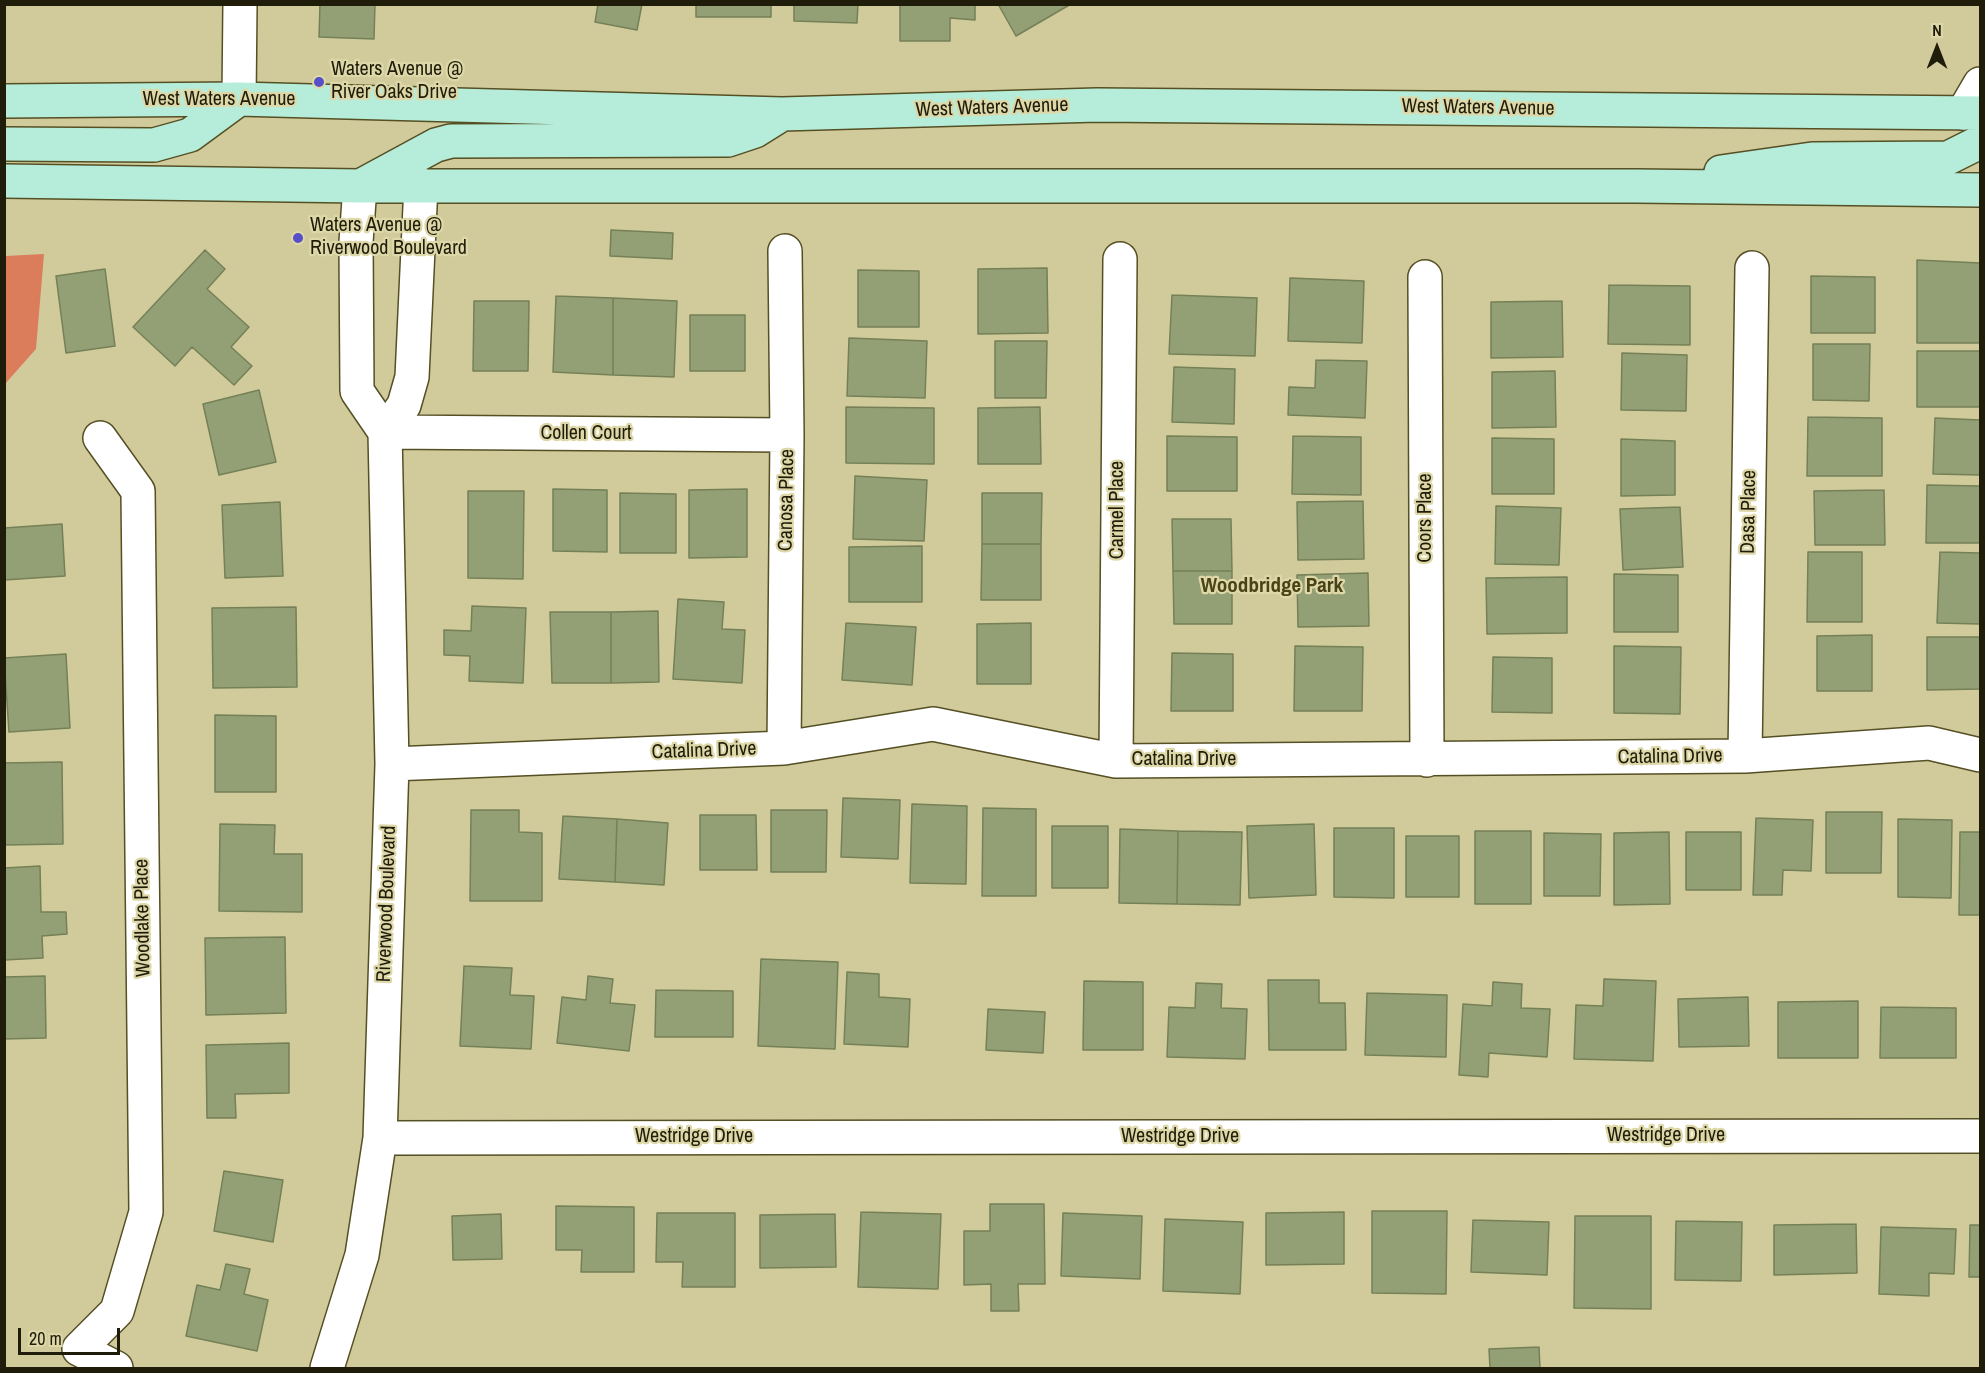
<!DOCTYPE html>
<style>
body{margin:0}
#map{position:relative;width:1985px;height:1373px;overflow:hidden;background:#d1cb9c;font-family:"Archivo Narrow",sans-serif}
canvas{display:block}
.frame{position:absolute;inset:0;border:6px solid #1f1c0a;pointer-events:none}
.north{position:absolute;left:1907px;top:18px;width:60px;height:60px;-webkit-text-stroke:4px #ded8a9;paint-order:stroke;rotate:0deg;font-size:16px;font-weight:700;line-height:24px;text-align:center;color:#1f1c0a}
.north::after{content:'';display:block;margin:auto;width:21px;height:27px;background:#1f1c0a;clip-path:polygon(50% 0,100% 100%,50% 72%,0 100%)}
.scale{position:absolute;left:18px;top:1328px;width:102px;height:27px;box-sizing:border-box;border:3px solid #1f1c0a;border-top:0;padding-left:8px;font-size:18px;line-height:21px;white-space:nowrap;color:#1f1c0a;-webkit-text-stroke:4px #ded8a9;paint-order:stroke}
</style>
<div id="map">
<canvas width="1985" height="1373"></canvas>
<div class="frame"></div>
<div class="north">N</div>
<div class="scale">20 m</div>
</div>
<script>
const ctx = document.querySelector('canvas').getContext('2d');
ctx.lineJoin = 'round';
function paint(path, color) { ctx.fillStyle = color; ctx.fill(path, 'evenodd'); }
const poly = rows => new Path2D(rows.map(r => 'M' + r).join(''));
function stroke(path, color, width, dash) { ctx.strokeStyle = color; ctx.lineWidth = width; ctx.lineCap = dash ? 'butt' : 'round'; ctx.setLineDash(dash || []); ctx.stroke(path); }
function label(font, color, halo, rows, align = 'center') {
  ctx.font = font + ' "Archivo Narrow",sans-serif'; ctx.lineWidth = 4.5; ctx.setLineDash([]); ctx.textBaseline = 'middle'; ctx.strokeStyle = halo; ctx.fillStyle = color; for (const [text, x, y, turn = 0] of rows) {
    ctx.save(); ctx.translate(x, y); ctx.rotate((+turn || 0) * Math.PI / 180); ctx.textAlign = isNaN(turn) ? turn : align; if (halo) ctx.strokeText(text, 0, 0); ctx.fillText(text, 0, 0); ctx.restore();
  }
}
paint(poly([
 [44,254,36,349,5,384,5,256]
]), '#db7d5b');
const building = poly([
 [320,4,375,4,374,39,319,37,320,4],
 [598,4,642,4,637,30,595,22,598,4],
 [696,4,771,4,771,17,696,17,696,4],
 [794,4,858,4,857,23,794,21,794,4],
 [900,4,975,4,975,20,950,18,950,41,900,41,900,4],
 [998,4,1071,4,1016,36,998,4],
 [611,230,673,233,672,259,610,256,611,230],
 [205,250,225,269,207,289,249,327,231,347,252,366,234,385,192,347,175,366,133,327,205,250],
 [1917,260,1980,263,1980,343,1917,343,1917,260],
 [1047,268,1048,333,978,334,978,269,1047,268],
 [105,269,115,346,66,353,56,276,105,269],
 [858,270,919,271,919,327,858,327,858,270],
 [1811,276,1875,277,1875,333,1811,333,1811,276],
 [1290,278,1364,281,1362,343,1288,341,1290,278],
 [1609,285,1690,286,1690,345,1608,344,1609,285],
 [1172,295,1257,298,1255,356,1169,354,1172,295],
 [556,296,613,298,613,375,553,372,556,296],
 [613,298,677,301,674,377,613,375,613,298],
 [474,301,529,301,528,371,473,371,474,301],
 [1562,301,1563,357,1491,358,1491,302,1562,301],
 [690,315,745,315,745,371,690,371,690,315],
 [849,338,927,341,925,398,847,396,849,338],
 [995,341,1047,341,1046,398,995,398,995,341],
 [1813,344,1870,344,1869,401,1813,400,1813,344],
 [1917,351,1980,351,1980,407,1917,407,1917,351],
 [1622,353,1687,355,1686,411,1621,410,1622,353],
 [1316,360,1367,361,1365,418,1288,415,1289,387,1315,388,1316,360],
 [1174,367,1235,369,1234,424,1172,422,1174,367],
 [1555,371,1556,427,1492,428,1492,372,1555,371],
 [259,390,276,462,219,475,203,404,259,390],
 [846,407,934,408,934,464,846,463,846,407],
 [1040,407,1041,464,978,464,978,408,1040,407],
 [1808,417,1882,418,1882,476,1807,476,1808,417],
 [1935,418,1980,420,1980,475,1933,474,1935,418],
 [1167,436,1237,437,1237,491,1167,491,1167,436],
 [1293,436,1361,437,1361,495,1292,494,1293,436],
 [1492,438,1554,439,1554,494,1492,494,1492,438],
 [1621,439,1675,441,1675,495,1621,496,1621,439],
 [855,476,927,480,924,541,853,539,855,476],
 [1927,485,1980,486,1980,543,1926,543,1927,485],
 [553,489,607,490,607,552,553,551,553,489],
 [747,489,747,557,689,558,689,490,747,489],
 [1884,490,1885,545,1815,545,1814,491,1884,490],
 [468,491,524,491,523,579,468,578,468,491],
 [620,493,676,494,676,553,620,553,620,493],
 [982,493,1042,493,1041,544,982,544,982,493],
 [1363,501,1364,559,1298,560,1297,502,1363,501],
 [280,502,283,576,225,578,222,505,280,502],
 [1496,506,1561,508,1559,565,1495,564,1496,506],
 [1680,507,1683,567,1623,570,1620,509,1680,507],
 [1172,519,1231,519,1232,571,1173,571,1172,519],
 [62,524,65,576,4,580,4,528,62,524],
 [982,544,1041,544,1041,600,981,600,982,544],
 [922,546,922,602,849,602,849,547,922,546],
 [1808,552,1862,552,1862,622,1807,622,1808,552],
 [1940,552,1980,553,1980,624,1937,623,1940,552],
 [1173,571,1232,571,1232,624,1174,624,1173,571],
 [1368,573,1369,626,1298,627,1297,575,1368,573],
 [1614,574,1678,575,1678,632,1614,632,1614,574],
 [1567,577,1567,633,1487,634,1486,578,1567,577],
 [678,599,724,602,722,629,745,630,742,683,673,679,678,599],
 [472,606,526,608,523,683,469,681,470,656,444,655,444,630,471,631,472,606],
 [296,607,297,687,213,688,212,608,296,607],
 [658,611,659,682,611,683,611,612,658,611],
 [550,612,611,612,611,683,552,683,550,612],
 [846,623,916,627,912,685,842,680,846,623],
 [1031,623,1031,684,977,684,977,624,1031,623],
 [1872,635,1872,691,1817,691,1817,636,1872,635],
 [1927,637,1980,637,1980,689,1927,690,1927,637],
 [1295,646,1363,647,1362,711,1294,711,1295,646],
 [1614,646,1681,647,1680,714,1614,713,1614,646],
 [1172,653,1233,654,1233,711,1171,711,1172,653],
 [66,654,70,728,9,732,4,658,66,654],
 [1493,657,1552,658,1552,713,1492,712,1493,657],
 [215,715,276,716,276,792,215,792,215,715],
 [62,762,63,844,4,845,4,763,62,762],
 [843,798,900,800,898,859,841,857,843,798],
 [912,804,967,806,966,884,910,883,912,804],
 [983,808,1036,809,1036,896,982,896,983,808],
 [471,810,519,810,519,832,542,833,542,901,470,901,471,810],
 [771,810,827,810,826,872,771,872,771,810],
 [1826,812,1882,812,1881,873,1826,873,1826,812],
 [700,815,756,815,757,870,700,870,700,815],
 [563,816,617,819,615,882,559,879,563,816],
 [1756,818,1813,820,1811,871,1783,870,1782,895,1753,895,1756,818],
 [617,819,668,823,664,885,615,882,617,819],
 [1898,819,1952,820,1951,898,1898,897,1898,819],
 [220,824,275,825,274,854,302,854,302,912,219,911,220,824],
 [1314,824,1316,895,1249,898,1247,826,1314,824],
 [1052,826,1108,826,1108,888,1052,888,1052,826],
 [1334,828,1394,828,1394,898,1334,897,1334,828],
 [1120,829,1178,831,1177,904,1119,903,1120,829],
 [1178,831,1242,832,1240,905,1177,904,1178,831],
 [1475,831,1531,831,1531,904,1475,904,1475,831],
 [1669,832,1670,904,1614,905,1614,833,1669,832],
 [1686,832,1741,832,1741,890,1686,890,1686,832],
 [1960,832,1980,832,1980,915,1959,915,1960,832],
 [1544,833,1601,834,1600,896,1544,896,1544,833],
 [1406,836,1459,836,1459,897,1406,897,1406,836],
 [40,866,41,912,66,912,67,934,42,936,43,958,4,960,4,868,40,866],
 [285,937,286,1013,206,1015,205,938,285,937],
 [761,959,838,962,835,1049,758,1046,761,959],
 [464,966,512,968,510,995,534,996,531,1049,460,1046,464,966],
 [847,972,879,974,879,997,910,999,908,1047,844,1044,847,972],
 [45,976,46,1038,4,1039,4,977,45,976],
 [588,976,613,979,610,1003,635,1005,629,1051,557,1043,562,997,586,1000,588,976],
 [1604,979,1656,981,1653,1061,1574,1059,1576,1005,1603,1006,1604,979],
 [1268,980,1319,980,1319,1003,1345,1003,1346,1050,1269,1050,1268,980],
 [1084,981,1143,982,1143,1050,1083,1050,1084,981],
 [1493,982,1522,984,1521,1008,1550,1009,1547,1057,1489,1053,1488,1077,1459,1075,1463,1004,1492,1006,1493,982],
 [1196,983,1222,984,1221,1008,1247,1009,1245,1059,1167,1057,1169,1007,1195,1008,1196,983],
 [656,990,733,991,733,1037,655,1037,656,990],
 [1367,993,1447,995,1446,1057,1365,1055,1367,993],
 [1748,997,1749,1046,1679,1047,1678,999,1748,997],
 [1858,1001,1858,1058,1778,1058,1778,1002,1858,1001],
 [1881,1007,1956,1008,1956,1058,1880,1058,1881,1007],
 [988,1009,1045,1012,1043,1053,986,1050,988,1009],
 [289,1043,289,1093,235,1094,236,1118,207,1118,206,1045,289,1043],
 [224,1171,283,1180,273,1242,214,1231,224,1171],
 [990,1204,1044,1204,1045,1284,1018,1284,1019,1311,991,1311,991,1284,964,1285,964,1231,990,1231,990,1204],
 [556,1206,634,1207,634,1272,581,1272,582,1250,556,1250,556,1206],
 [1372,1211,1447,1211,1446,1294,1372,1293,1372,1211],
 [861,1212,941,1214,938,1289,858,1287,861,1212],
 [1344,1212,1344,1264,1266,1265,1266,1213,1344,1212],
 [657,1213,735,1213,735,1287,682,1287,683,1262,656,1262,657,1213],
 [1063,1213,1142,1216,1140,1279,1061,1276,1063,1213],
 [501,1214,502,1259,453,1260,452,1216,501,1214],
 [835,1214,836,1267,760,1268,760,1215,835,1214],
 [1575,1216,1651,1216,1651,1309,1574,1308,1575,1216],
 [1165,1219,1243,1222,1240,1294,1163,1291,1165,1219],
 [1473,1220,1549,1222,1547,1275,1471,1272,1473,1220],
 [1676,1221,1742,1222,1741,1281,1675,1280,1676,1221],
 [1856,1224,1857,1273,1774,1275,1774,1225,1856,1224],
 [1970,1225,1980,1225,1980,1277,1969,1277,1970,1225],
 [1881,1227,1956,1229,1954,1274,1929,1273,1929,1296,1879,1294,1881,1227],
 [226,1264,250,1269,244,1294,268,1300,257,1351,186,1336,197,1285,220,1290,226,1264],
 [1539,1347,1540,1368,1490,1368,1489,1349,1539,1347]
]);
paint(building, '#939f74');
stroke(building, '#758056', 1.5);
const minor = poly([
 [239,99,240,4],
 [1963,113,1980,84],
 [1425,277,1427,760],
 [385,432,787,435],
 [385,432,404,405,412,377,421,185],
 [100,438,138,491,146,1212,117,1311,79,1349,116,1368],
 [784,748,787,435,785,251],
 [1745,756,1752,268],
 [1116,761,1120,259],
 [392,764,784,748,933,724,1116,761,1745,756,1929,743,1980,755],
 [380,1138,1980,1136],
 [327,1368,362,1255,380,1138,392,764,385,432,357,391,356,242,360,186]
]);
const secondary = poly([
 [4,101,239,99,782,114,1097,105,1980,113],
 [4,144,154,145,190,135,239,99],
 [1721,172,1812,159,1948,158,1980,142],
 [4,181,360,186,1636,186,1980,190],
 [364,184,436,145,451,141,728,140,755,131,779,116]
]);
stroke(minor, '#554f24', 36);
stroke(secondary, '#554f24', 36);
stroke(minor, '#fff', 33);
stroke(secondary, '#b6edda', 33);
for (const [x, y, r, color] of [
 [319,82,6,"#574fc7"],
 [298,238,6,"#574fc7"]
]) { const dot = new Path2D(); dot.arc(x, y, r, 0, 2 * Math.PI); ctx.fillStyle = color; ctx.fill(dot); stroke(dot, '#ded8a9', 2); }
label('20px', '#1f1c0a', '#ded8a9', [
 ["Waters Avenue @",331,70],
 ["River Oaks Drive",331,93],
 ["Waters Avenue @",310,226],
 ["Riverwood Boulevard",310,249]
], 'left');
label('20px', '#1f1c0a', '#ded8a9', [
 ["West Waters Avenue",219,100],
 ["West Waters Avenue",992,108,-2],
 ["West Waters Avenue",1478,108,1],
 ["Collen Court",586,434],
 ["Canosa Place",787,500,-89],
 ["Carmel Place",1118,510,-90],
 ["Dasa Place",1749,512,-89],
 ["Coors Place",1426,518,-90],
 ["Catalina Drive",704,751,-2],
 ["Catalina Drive",1670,757,-1],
 ["Catalina Drive",1184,760],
 ["Riverwood Boulevard",387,904,-88],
 ["Woodlake Place",143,918,-91],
 ["Westridge Drive",1666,1136],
 ["Westridge Drive",694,1137],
 ["Westridge Drive",1180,1137]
]);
label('bold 21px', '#494317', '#ded8a9', [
 ["Woodbridge Park",1272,586]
]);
</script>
